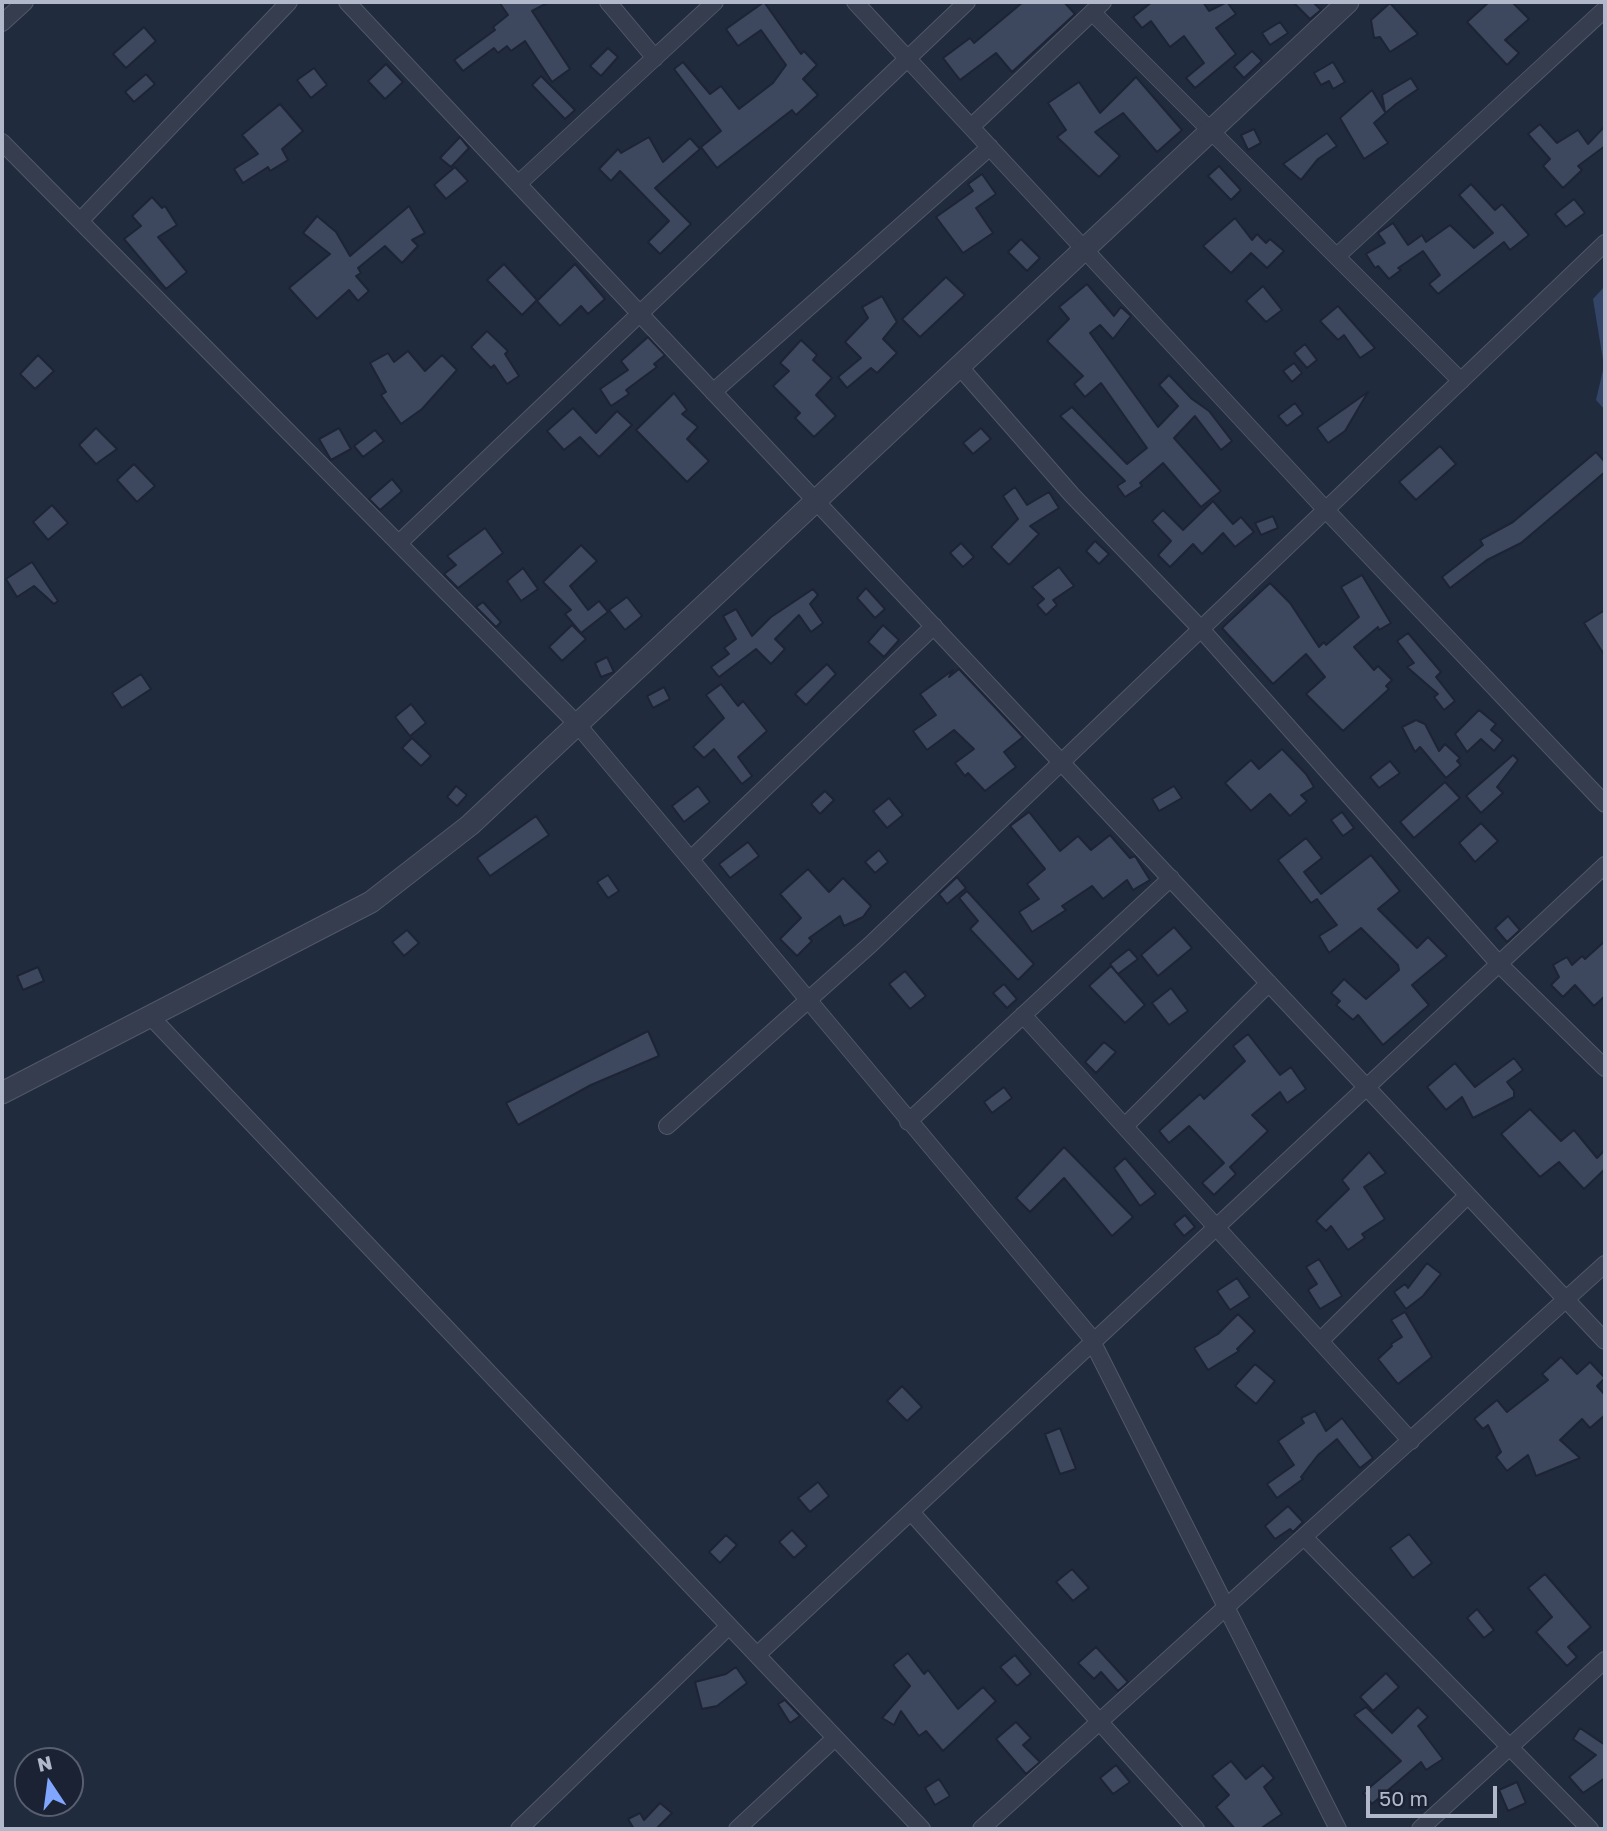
<!DOCTYPE html>
<style>
body{margin:0}
#map{position:relative;width:1607px;height:1831px;overflow:hidden;background:#212b3e;font-family:"Golos Text",sans-serif}
canvas{display:block}
.frame{position:absolute;inset:0;border:4px solid #b1b8c9;pointer-events:none}
.north{position:absolute;left:14px;top:1747px;width:70px;height:70px;box-sizing:border-box;background:#1a2233;border:2px solid #565e6f;border-radius:50%;rotate:347deg;font-size:19px;font-weight:700;line-height:28px;text-align:center;color:#b1b8c9}
.north::after{content:'';display:block;margin:auto;width:24px;height:32px;background:#80a6ff;clip-path:polygon(50% 0,100% 100%,50% 72%,0 100%)}
.scale{position:absolute;left:1366px;top:1786px;width:131px;height:32px;box-sizing:border-box;border:4px solid #b1b8c9;border-top:0;padding-left:9px;font-size:21px;line-height:24px;white-space:nowrap;color:#b1b8c9;-webkit-text-stroke:5px #1a2233;paint-order:stroke}
</style>
<div id="map">
<canvas width="1607" height="1831"></canvas>
<div class="frame"></div>
<div class="north">N</div>
<div class="scale">50 m</div>
</div>
<script>
const ctx = document.querySelector('canvas').getContext('2d');
ctx.lineJoin = 'round';
function paint(path, color) { ctx.fillStyle = color; ctx.fill(path, 'evenodd'); }
const poly = rows => new Path2D(rows.map(r => 'M' + r).join(''));
function stroke(path, color, width, dash) { ctx.strokeStyle = color; ctx.lineWidth = width; ctx.lineCap = dash ? 'butt' : 'round'; ctx.setLineDash(dash || []); ctx.stroke(path); }
paint(poly([
 [1605,286,1605,410,1596,400,1604,366,1593,299]
]), '#344466');
const building = poly([
 [499,2,549,2,532,11,570,69,552,82,525,41,511,51,507,46,498,53,494,48,463,71,454,60,495,30,493,27,508,15,499,2],
 [764,2,801,54,804,51,817,65,803,79,818,95,796,115,792,110,717,168,701,147,721,131,674,69,683,62,710,94,721,86,739,109,773,83,786,65,761,30,738,46,726,29,764,2],
 [1023,2,1064,2,1075,14,1012,72,996,53,960,80,943,58,970,38,974,43,1023,2],
 [1152,2,1203,2,1209,11,1227,2,1236,14,1216,28,1236,54,1195,88,1186,78,1204,63,1184,36,1170,47,1151,21,1142,28,1133,17,1152,2],
 [1293,2,1313,2,1321,10,1310,19,1293,2],
 [1489,2,1512,2,1529,19,1505,40,1519,53,1507,65,1467,22,1489,2],
 [1390,3,1418,34,1390,52,1380,37,1374,38,1371,20,1390,3],
 [1280,22,1288,33,1270,45,1262,33,1280,22],
 [144,27,156,41,126,68,113,54,144,27],
 [608,48,618,57,601,76,590,66,608,48],
 [1252,51,1262,61,1244,78,1234,67,1252,51],
 [1333,62,1345,82,1333,89,1329,81,1321,85,1314,73,1333,62],
 [386,64,403,82,385,99,368,81,386,64],
 [314,68,327,85,311,98,297,80,314,68],
 [146,74,155,84,134,102,125,92,146,74],
 [541,76,575,110,565,119,532,85,541,76],
 [1136,77,1182,130,1157,152,1123,113,1095,132,1120,156,1099,177,1057,137,1066,130,1048,103,1079,82,1100,113,1136,77],
 [1411,78,1418,89,1396,104,1374,123,1388,143,1364,159,1340,118,1372,90,1385,112,1382,95,1411,78],
 [280,104,303,131,282,149,288,160,270,171,268,167,243,183,234,169,258,154,242,135,280,104],
 [1540,124,1557,143,1578,130,1588,144,1605,126,1605,146,1578,166,1582,170,1563,188,1543,166,1550,159,1528,134,1540,124],
 [1254,129,1261,143,1248,150,1241,135,1254,129],
 [1327,133,1337,146,1318,159,1301,180,1283,164,1327,133],
 [460,137,469,148,451,167,440,158,460,137],
 [649,137,663,162,690,138,700,149,655,188,691,224,660,254,648,242,669,221,620,171,611,181,599,169,618,149,621,153,649,137],
 [1219,166,1241,190,1231,200,1208,176,1219,166],
 [455,167,468,181,446,199,434,185,455,167],
 [982,174,996,194,976,208,993,233,963,253,936,217,973,191,968,184,982,174],
 [1471,184,1495,210,1502,204,1529,235,1510,250,1504,242,1438,294,1429,284,1440,275,1423,251,1398,268,1401,270,1389,279,1378,266,1375,268,1366,254,1385,243,1378,233,1393,223,1408,245,1422,235,1426,242,1450,225,1474,248,1493,233,1459,195,1471,184],
 [152,197,162,208,165,206,177,225,158,237,187,272,166,289,124,239,141,226,132,216,152,197],
 [1574,199,1585,213,1566,227,1555,214,1574,199],
 [409,206,425,233,412,240,418,246,402,263,385,246,358,268,361,273,356,276,369,291,358,301,349,290,317,319,289,288,330,254,303,233,317,216,336,232,350,256,409,206],
 [1235,218,1252,240,1257,234,1266,243,1270,239,1284,251,1267,268,1251,253,1231,273,1203,246,1235,218],
 [1021,239,1040,258,1027,271,1008,252,1021,239],
 [504,264,537,300,522,315,487,280,504,264],
 [575,264,605,299,588,314,581,306,560,326,537,301,575,264],
 [946,277,965,295,920,337,902,319,946,277],
 [1087,284,1114,316,1121,307,1131,316,1113,339,1100,325,1090,333,1158,427,1178,406,1159,385,1169,375,1192,399,1209,411,1232,441,1221,450,1195,416,1174,438,1221,491,1201,507,1163,463,1140,483,1142,486,1125,497,1117,486,1125,481,1060,416,1072,407,1127,464,1147,448,1101,383,1085,397,1074,384,1083,376,1047,341,1069,319,1059,307,1087,284],
 [1263,286,1282,310,1266,322,1246,301,1263,286],
 [882,296,897,322,883,339,897,353,877,373,871,368,847,388,838,377,861,358,845,342,868,318,862,307,882,296],
 [1338,306,1375,348,1360,358,1344,335,1338,340,1320,321,1338,306],
 [487,331,508,351,505,354,519,376,507,384,494,365,491,368,471,347,487,331],
 [648,337,665,355,654,364,657,367,626,390,629,394,611,406,600,389,628,370,621,361,648,337],
 [801,340,817,355,813,360,832,378,816,395,836,416,814,437,795,418,800,413,773,386,789,371,780,363,801,340],
 [1305,344,1317,360,1307,368,1294,353,1305,344],
 [408,351,425,371,442,355,457,370,422,409,401,424,381,395,386,392,370,363,388,353,394,362,408,351],
 [38,355,54,371,35,389,20,374,38,355],
 [1294,363,1302,373,1292,382,1283,371,1294,363],
 [1368,392,1345,431,1328,443,1317,428,1368,392],
 [674,393,687,410,682,414,698,427,687,439,709,461,687,482,636,430,674,393],
 [1295,403,1303,414,1287,426,1278,416,1295,403],
 [573,408,596,433,617,411,632,425,599,457,580,437,564,450,547,431,573,408],
 [96,428,117,449,96,464,79,445,96,428],
 [339,428,351,449,331,460,319,439,339,428],
 [981,428,991,439,973,454,963,443,981,428],
 [375,430,384,441,363,457,354,446,375,430],
 [1440,446,1456,464,1416,500,1399,482,1440,446],
 [1596,452,1605,462,1605,472,1521,543,1487,560,1450,588,1442,577,1483,545,1480,540,1513,522,1596,452],
 [134,464,155,486,137,502,117,480,134,464],
 [392,479,402,491,380,510,369,499,392,479],
 [1015,487,1027,505,1049,492,1059,508,1030,526,1039,534,1009,565,991,547,1018,519,1003,496,1015,487],
 [1213,501,1233,524,1241,517,1254,532,1235,547,1223,533,1202,554,1193,544,1170,567,1158,555,1171,541,1152,521,1163,510,1183,530,1213,501],
 [52,505,68,523,48,540,33,522,52,505],
 [1273,516,1278,528,1261,535,1255,523,1273,516],
 [485,528,503,553,458,588,444,574,456,565,447,556,485,528],
 [1095,541,1109,554,1099,564,1086,551,1095,541],
 [961,543,974,557,963,567,950,553,961,543],
 [581,545,597,561,570,586,588,610,599,601,608,612,581,633,565,614,571,610,543,582,581,545],
 [32,562,58,601,54,604,34,586,17,597,6,579,32,562],
 [1059,567,1074,586,1053,600,1057,605,1046,615,1037,605,1044,599,1032,587,1059,567],
 [523,568,538,589,521,601,507,581,523,568],
 [1362,575,1391,623,1379,630,1378,627,1354,647,1374,670,1378,666,1392,680,1386,686,1389,689,1343,731,1306,694,1325,677,1306,654,1273,684,1222,628,1270,583,1290,603,1319,647,1324,642,1326,645,1359,617,1341,587,1362,575],
 [866,588,885,609,875,618,857,598,866,588],
 [813,589,818,595,810,604,823,623,811,632,799,615,775,639,785,649,771,664,756,649,719,677,711,667,729,654,724,648,736,639,723,616,736,609,752,636,771,617,813,589],
 [627,597,642,616,625,630,609,610,627,597],
 [483,602,501,622,496,627,476,607,483,602],
 [1605,610,1605,656,1584,623,1605,610],
 [572,625,586,639,562,661,549,647,572,625],
 [883,625,899,640,884,657,868,642,883,625],
 [1408,633,1441,672,1436,677,1455,701,1444,710,1434,697,1438,694,1407,667,1414,663,1397,641,1408,633],
 [607,657,614,672,601,677,595,663,607,657],
 [827,664,836,674,806,705,795,694,827,664],
 [959,669,1023,737,1004,752,1016,767,985,791,968,773,965,776,955,763,974,749,954,730,927,750,913,731,936,715,920,694,953,670,949,677,959,669],
 [141,674,151,689,122,708,112,693,141,674],
 [721,684,738,706,743,701,767,731,738,757,752,776,742,784,714,749,704,758,693,747,724,718,706,695,721,684],
 [664,687,670,699,653,708,647,696,664,687],
 [411,704,426,723,410,736,395,717,411,704],
 [1479,710,1496,724,1491,730,1503,740,1494,751,1481,739,1467,752,1455,734,1479,710],
 [1416,720,1425,724,1439,751,1445,744,1460,758,1457,761,1461,765,1446,778,1420,747,1415,752,1402,727,1416,720],
 [412,738,431,756,421,766,402,748,412,738],
 [1282,749,1306,774,1314,787,1301,795,1307,801,1290,816,1270,794,1251,811,1225,783,1251,760,1259,769,1282,749],
 [1513,755,1518,760,1497,787,1503,793,1481,813,1466,796,1513,755],
 [1390,761,1400,773,1379,788,1370,777,1390,761],
 [1445,782,1460,798,1414,838,1400,822,1445,782],
 [456,786,467,795,457,806,447,797,456,786],
 [698,786,710,802,684,822,672,806,698,786],
 [1174,786,1182,798,1159,811,1152,799,1174,786],
 [825,791,834,800,820,814,811,804,825,791],
 [889,798,903,815,887,828,873,811,889,798],
 [1029,812,1060,851,1078,836,1091,850,1110,835,1130,858,1135,856,1150,880,1133,890,1127,880,1103,899,1092,886,1062,906,1066,910,1032,932,1019,912,1039,899,1027,884,1045,869,1010,826,1029,812],
 [1342,812,1354,828,1343,836,1331,820,1342,812],
 [536,816,549,835,490,876,477,858,536,816],
 [1481,823,1498,841,1475,862,1459,843,1481,823],
 [1306,838,1322,858,1304,872,1321,894,1371,855,1400,891,1378,909,1417,948,1428,937,1447,956,1412,985,1429,1005,1383,1045,1358,1015,1353,1020,1336,1005,1340,1001,1331,993,1344,979,1366,999,1399,970,1398,965,1361,928,1329,953,1319,936,1337,925,1317,899,1311,903,1278,860,1306,838],
 [748,842,759,856,730,878,719,864,748,842],
 [879,850,888,862,875,873,865,862,879,850],
 [808,869,829,892,843,878,871,906,863,917,844,926,840,916,809,938,812,941,797,956,780,939,801,918,780,894,808,869],
 [608,875,619,891,608,898,597,882,608,875],
 [957,877,966,888,947,904,939,894,957,877],
 [967,891,1034,964,1018,980,970,929,978,921,959,898,967,891],
 [1508,916,1520,930,1507,942,1495,928,1508,916],
 [1174,927,1192,948,1158,976,1141,955,1174,927],
 [407,930,419,943,404,956,392,942,407,930],
 [1605,941,1605,996,1594,1006,1575,985,1563,997,1551,985,1559,977,1553,965,1567,957,1572,965,1582,956,1585,959,1605,941],
 [1129,949,1138,959,1118,974,1110,964,1129,949],
 [1111,966,1145,1005,1125,1023,1089,986,1111,966],
 [38,967,44,981,23,990,17,976,38,967],
 [905,971,926,996,910,1009,889,984,905,971],
 [1004,984,1017,999,1007,1008,993,993,1004,984],
 [1171,988,1188,1011,1169,1025,1152,1003,1171,988],
 [648,1031,659,1056,591,1085,518,1125,506,1103,648,1031],
 [1248,1034,1280,1075,1291,1067,1306,1089,1287,1103,1280,1092,1252,1115,1268,1131,1230,1167,1236,1174,1214,1195,1202,1183,1224,1163,1189,1126,1169,1143,1159,1131,1200,1094,1204,1099,1245,1061,1233,1046,1248,1034],
 [1104,1042,1116,1052,1096,1073,1085,1062,1104,1042],
 [1514,1058,1523,1070,1507,1082,1514,1091,1514,1097,1473,1118,1462,1097,1446,1110,1427,1087,1455,1063,1475,1087,1514,1058],
 [1004,1087,1012,1098,992,1113,984,1102,1004,1087],
 [1530,1109,1561,1141,1574,1130,1597,1158,1605,1150,1605,1169,1584,1189,1559,1162,1540,1177,1501,1134,1530,1109],
 [1064,1147,1133,1217,1112,1236,1064,1178,1030,1212,1016,1198,1064,1147],
 [1369,1152,1386,1173,1364,1187,1385,1219,1362,1234,1365,1238,1348,1250,1331,1226,1326,1231,1316,1221,1349,1189,1342,1180,1369,1152],
 [1125,1158,1156,1194,1140,1206,1114,1168,1125,1158],
 [1185,1215,1195,1227,1184,1236,1174,1224,1185,1215],
 [1319,1259,1342,1296,1320,1309,1308,1290,1317,1284,1306,1267,1319,1259],
 [1427,1263,1441,1274,1423,1296,1406,1309,1394,1292,1405,1284,1408,1288,1427,1263],
 [1237,1278,1250,1297,1230,1310,1217,1291,1237,1278],
 [1405,1312,1432,1357,1398,1384,1378,1359,1392,1346,1391,1344,1402,1337,1391,1320,1405,1312],
 [1238,1314,1255,1331,1237,1349,1239,1351,1208,1370,1194,1348,1218,1334,1238,1314],
 [1561,1357,1577,1374,1590,1362,1605,1378,1597,1386,1605,1395,1605,1415,1590,1428,1582,1419,1560,1440,1580,1458,1536,1476,1528,1455,1507,1471,1496,1457,1501,1452,1488,1425,1483,1429,1474,1419,1497,1400,1507,1412,1548,1380,1542,1374,1561,1357],
 [1255,1364,1275,1381,1256,1404,1235,1386,1255,1364],
 [902,1386,922,1407,907,1421,887,1401,902,1386],
 [1315,1411,1326,1431,1342,1418,1373,1458,1360,1468,1337,1439,1318,1455,1301,1477,1303,1479,1277,1498,1267,1484,1294,1465,1278,1441,1304,1423,1301,1418,1315,1411],
 [1060,1428,1076,1469,1060,1474,1045,1434,1060,1428],
 [818,1482,829,1496,810,1512,798,1498,818,1482],
 [1288,1506,1303,1522,1293,1532,1290,1529,1275,1539,1265,1526,1288,1506],
 [792,1530,807,1546,794,1558,779,1542,792,1530],
 [1409,1534,1432,1563,1413,1578,1390,1548,1409,1534],
 [726,1535,737,1545,720,1563,709,1552,726,1535],
 [1072,1569,1089,1588,1073,1601,1056,1582,1072,1569],
 [1545,1574,1591,1627,1568,1647,1577,1657,1567,1666,1536,1632,1552,1617,1528,1588,1545,1574],
 [1477,1609,1494,1630,1484,1638,1467,1618,1477,1609],
 [1096,1647,1128,1682,1118,1691,1101,1672,1094,1679,1078,1663,1096,1647],
 [908,1653,924,1674,928,1670,958,1709,983,1687,996,1701,943,1751,926,1731,919,1736,901,1711,894,1725,882,1718,910,1686,893,1665,908,1653],
 [1015,1655,1031,1674,1017,1686,1000,1667,1015,1655],
 [736,1667,747,1683,717,1706,702,1709,695,1682,726,1674,736,1667],
 [1386,1673,1399,1687,1373,1711,1360,1697,1386,1673],
 [785,1700,800,1716,790,1723,778,1704,785,1700],
 [1366,1707,1392,1733,1418,1707,1428,1717,1418,1726,1443,1759,1426,1770,1421,1762,1372,1804,1363,1793,1401,1761,1354,1715,1366,1707],
 [1016,1722,1031,1738,1023,1745,1040,1762,1026,1774,996,1739,1016,1722],
 [1580,1728,1605,1745,1605,1778,1583,1793,1569,1777,1596,1755,1573,1739,1580,1728],
 [1231,1761,1246,1779,1263,1765,1274,1778,1264,1787,1282,1814,1260,1829,1235,1829,1216,1807,1229,1795,1212,1776,1231,1761],
 [1116,1765,1130,1782,1113,1794,1100,1778,1116,1765],
 [939,1779,950,1796,935,1805,925,1788,939,1779],
 [1517,1782,1526,1803,1508,1811,1499,1790,1517,1782],
 [660,1803,672,1813,656,1829,634,1829,628,1819,640,1813,644,1820,660,1803]
]);
paint(building, '#3d475e');
stroke(building, '#1c2435', 2);
const minor = poly([
 [347,2,1605,1341],
 [608,2,655,58],
 [855,2,1326,510,1605,804],
 [1092,12,1461,381],
 [2,23,25,2],
 [971,127,1103,2],
 [2,142,577,724,1089,1335,1338,1829],
 [518,184,715,2],
 [80,221,289,2],
 [1337,256,1605,9],
 [959,366,1072,495,1201,629,1499,964,1605,1068],
 [713,392,990,147],
 [399,543,967,2],
 [691,859,934,626],
 [1023,1015,1411,1441],
 [151,1017,922,1829],
 [908,1122,1171,878],
 [667,1126,870,945,1605,243],
 [1125,1126,1269,983],
 [1320,1341,1468,1195],
 [911,1512,1196,1829],
 [1305,1538,1590,1829],
 [757,1655,1605,865],
 [519,1829,729,1626],
 [737,1829,835,1738],
 [981,1829,1605,1264],
 [1420,1829,1605,1660]
]);
const tertiary = poly([
 [2,1093,371,902,470,825,1348,2]
]);
stroke(minor, '#505869', 18);
stroke(tertiary, '#505869', 23);
stroke(minor, '#353d4e', 16);
stroke(tertiary, '#353d4e', 21);
</script>
